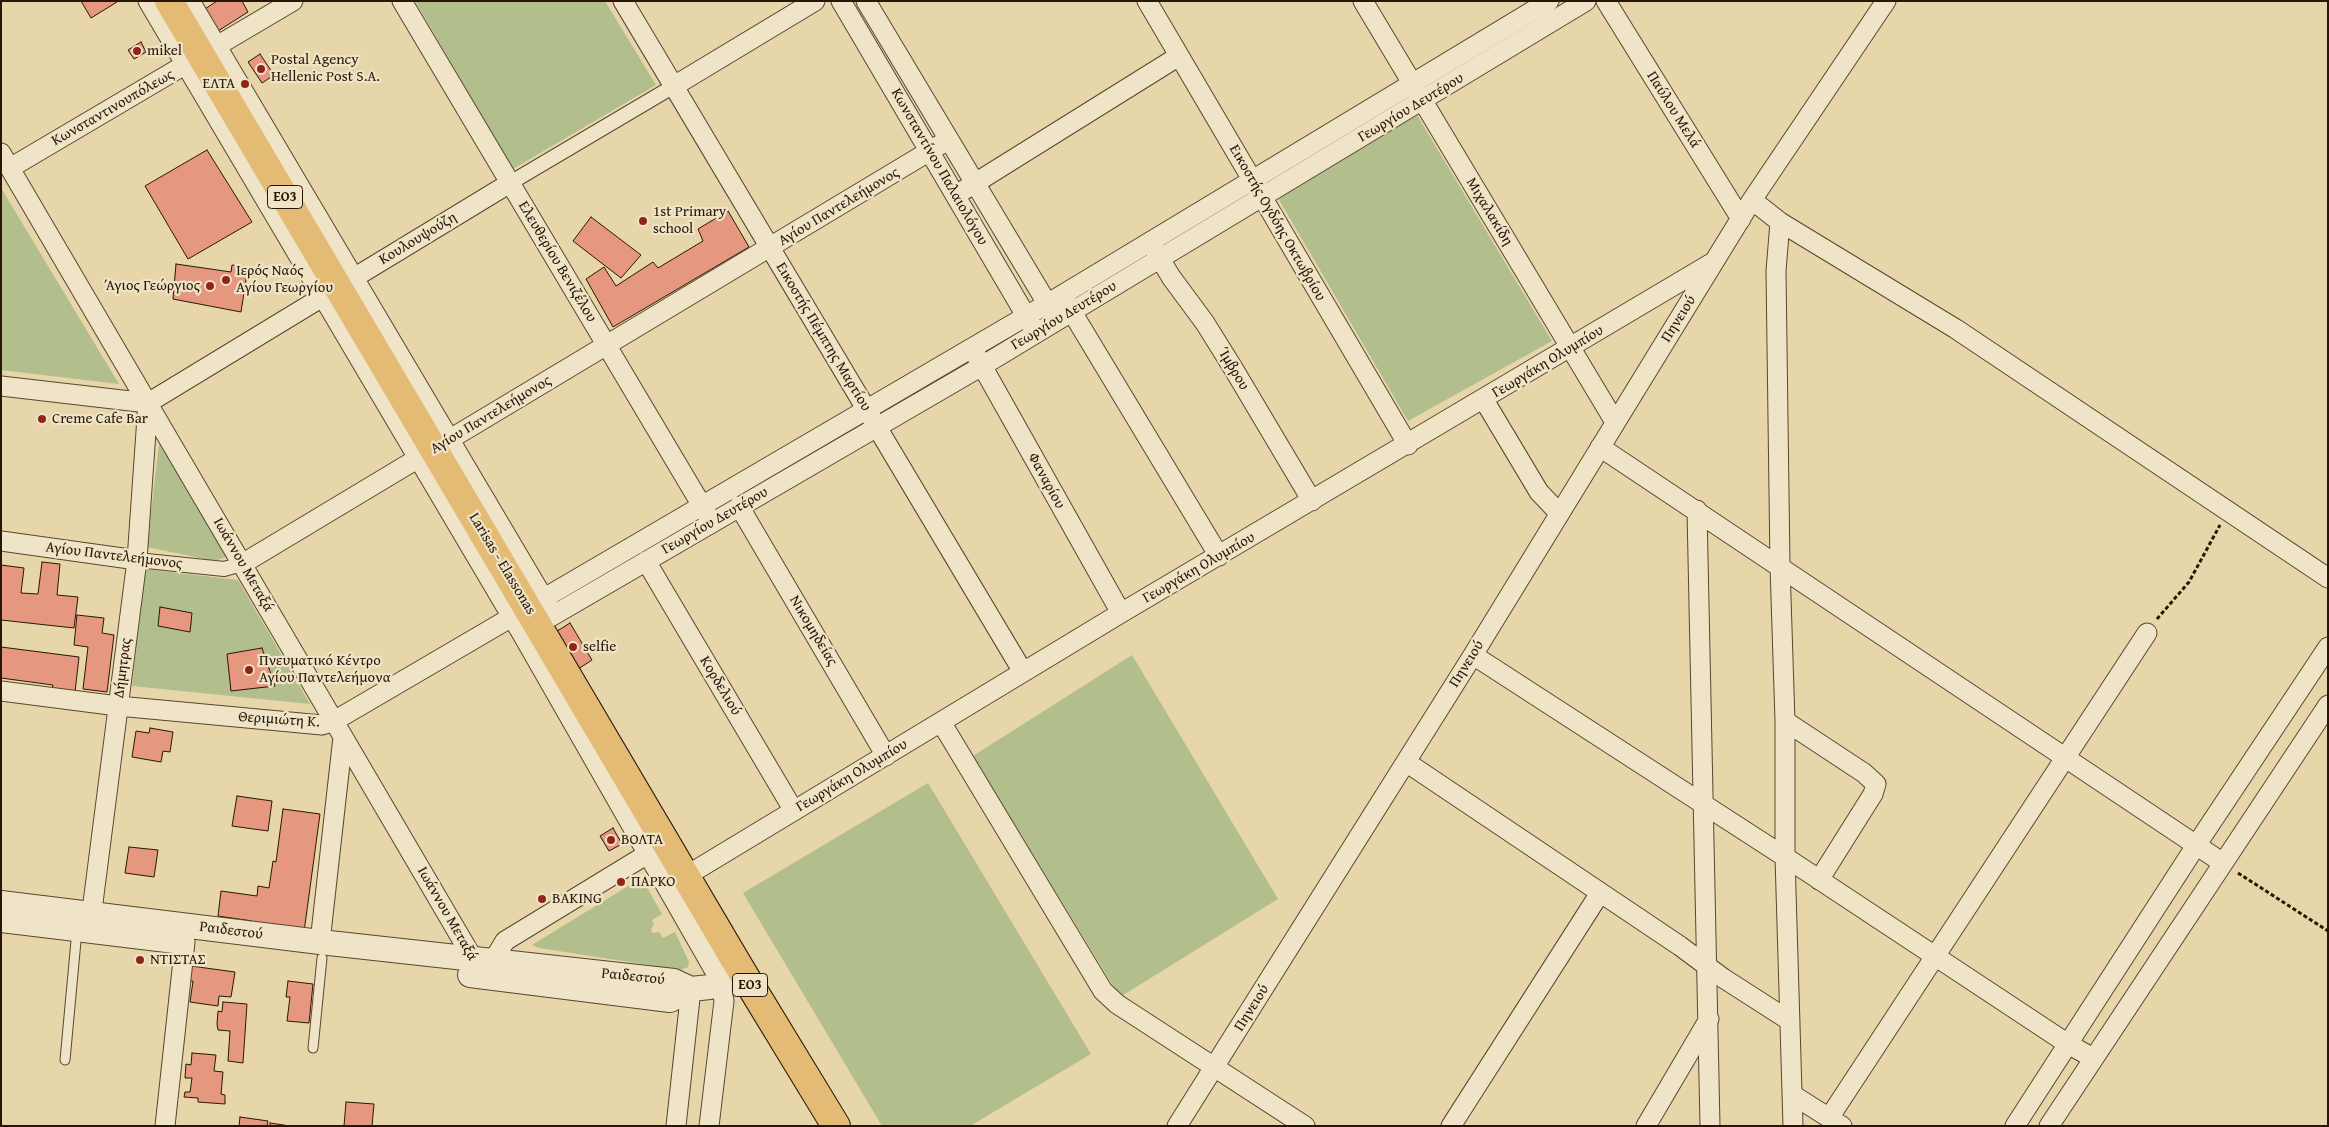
<!DOCTYPE html>
<meta charset="utf-8">
<style>
body{margin:0}
#map{position:relative;width:2329px;height:1127px;overflow:hidden;background:#e7d6a9;font-family:"Gentium Book Plus",serif}
canvas{display:block}
.frame{position:absolute;inset:0;border:2px solid #2a1606;pointer-events:none}
</style>
<div id="map">
<canvas width="2329" height="1127"></canvas>
<div class="frame"></div>
</div>
<script>
const ctx = document.querySelector('canvas').getContext('2d');
ctx.lineJoin = 'round';
function paint(path, color) { ctx.fillStyle = color; ctx.fill(path, 'evenodd'); }
const poly = rows => new Path2D(rows.map(r => 'M' + r).join(''));
function stroke(path, color, width, dash) { ctx.strokeStyle = color; ctx.lineWidth = width; ctx.lineCap = dash ? 'butt' : 'round'; ctx.setLineDash(dash || []); ctx.stroke(path); }
function label(font, color, halo, rows, align = 'center') {
  ctx.font = font + ' "Gentium Book Plus",serif'; ctx.lineWidth = 4.5; ctx.setLineDash([]); ctx.textBaseline = 'middle'; ctx.strokeStyle = halo; ctx.fillStyle = color; for (const [text, x, y, turn = 0] of rows) {
    ctx.save(); ctx.translate(x, y); ctx.rotate((+turn || 0) * Math.PI / 180); ctx.textAlign = isNaN(turn) ? turn : align; if (halo) ctx.strokeText(text, 0, 0); ctx.fillText(text, 0, 0); ctx.restore();
  }
}
paint(poly([
 [415,1,605,1,656,85,513,169],
 [1417,115,1552,341,1408,421,1278,198],
 [1,188,119,384,1,370],
 [159,444,232,555,214,561,147,547],
 [144,569,238,580,310,704,132,686],
 [1132,655,1278,899,1120,997,973,756],
 [928,783,1091,1054,970,1126,882,1126,743,893],
 [638,880,645,884,662,914,652,920,654,925,651,928,652,933,659,932,663,938,675,932,689,962,688,967,681,970,539,948,532,945]
]), '#b2be8b');
const building = poly([
 [81,1,117,1,117,2,91,18,81,1],
 [217,1,242,1,248,12,218,31,205,9,217,1],
 [141,42,146,52,134,59,128,50,141,42],
 [260,54,274,75,262,83,248,62,260,54],
 [207,150,252,222,188,259,145,186,207,150],
 [728,211,749,247,613,327,586,279,604,267,616,286,653,262,658,268,703,241,698,229,728,211],
 [591,217,641,255,621,278,573,241,591,217],
 [176,264,231,272,232,265,248,267,241,312,173,299,176,264],
 [42,562,60,564,57,595,78,597,74,628,1,620,1,565,24,568,21,593,38,594,42,562],
 [160,607,192,613,190,632,158,626,160,607],
 [77,615,104,618,102,633,114,635,107,692,83,689,88,647,74,645,77,615],
 [570,623,592,660,575,671,554,633,570,623],
 [1,647,79,657,75,692,52,689,53,685,1,678,1,647],
 [262,648,275,686,231,691,227,654,262,648],
 [150,728,173,732,170,752,163,751,161,762,132,757,136,731,149,733,150,728],
 [237,796,272,801,268,831,232,826,237,796],
 [283,809,320,814,304,932,252,925,252,921,218,916,221,891,257,896,258,886,269,888,273,861,276,862,283,809],
 [613,828,622,844,609,851,600,836,613,828],
 [129,847,158,850,154,877,125,873,129,847],
 [191,966,235,972,231,997,219,996,218,1006,190,1002,193,981,189,981,191,966],
 [288,981,313,984,309,1023,287,1021,290,997,286,997,288,981],
 [223,1002,247,1004,243,1063,228,1061,230,1031,218,1030,217,1024,218,1011,222,1012,223,1002],
 [192,1053,216,1055,214,1071,223,1072,221,1094,225,1095,225,1104,198,1102,198,1098,184,1097,185,1092,190,1092,192,1078,185,1078,186,1064,191,1065,192,1053],
 [346,1102,374,1104,372,1126,344,1126,346,1102],
 [240,1117,268,1121,267,1126,239,1126,240,1117],
 [270,1123,290,1126,270,1126,270,1123]
]);
paint(building, '#e69780');
stroke(building, '#2a1606', 1);
const service = poly([
 [313,1048,322,958],
 [65,1060,77,930]
]);
const pedestrian = poly([
 [510,183,674,86],
 [137,560,224,569,242,564]
]);
const minor = poly([
 [148,1,522,634,721,982,724,1001,709,1126],
 [190,1,550,609],
 [402,1,708,516],
 [623,1,1023,672],
 [841,1,1032,326],
 [866,1,1054,315],
 [1147,1,1408,445],
 [1363,1,1615,422],
 [1606,1,1741,219],
 [674,86,815,1],
 [1,153,478,967],
 [10,168,293,1],
 [964,190,1179,56],
 [1752,200,1780,222,1776,271,1780,566,1785,721,1785,857,1793,1126],
 [1780,222,1956,329,2328,578],
 [1155,250,1171,277,1205,323,1233,368,1312,501],
 [1066,302,1219,556],
 [976,355,1121,613],
 [1,386,148,403,510,183],
 [1484,400,1539,492,1559,513],
 [1600,447,2223,863],
 [739,506,886,756],
 [1697,510,1710,1126],
 [1,541,137,560],
 [646,561,794,811],
 [242,564,948,140],
 [528,630,982,366,1586,1],
 [1473,655,1785,857,2068,1044,2093,1058],
 [1,691,118,706,322,725,334,721,1047,304,1549,1],
 [1785,721,1864,773,1876,784,1873,794,1819,880],
 [941,722,1103,991,1117,1004,1305,1126],
 [1406,762,1680,946,1723,978,1790,1021],
 [686,876,1121,613,1710,264],
 [90,926,137,560,148,403],
 [320,942,343,737],
 [487,971,505,941,659,847],
 [1793,1095,1842,1126],
 [1829,1118,2147,633],
 [165,1126,185,942],
 [676,1126,691,989],
 [1177,1126,1473,655,1752,200,1886,1],
 [1451,1126,1600,893],
 [1646,1126,1709,1019],
 [2015,1126,2197,844,2328,647],
 [2049,1126,2328,705]
]);
const tertiary = poly([
 [1,903,320,942,674,981,691,989,710,987,741,970],
 [1,920,175,941],
 [470,975,670,1000,691,989]
]);
const trunk = poly([
 [169,1,741,970,836,1126]
]);
stroke(service, '#59462f', 11);
stroke(pedestrian, '#59462f', 16);
stroke(minor, '#59462f', 21);
stroke(tertiary, '#59462f', 26);
stroke(trunk, '#2a1606', 30);
stroke(poly([
 [2157,619,2189,582,2220,525],
 [2238,873,2328,931]
]), '#2a1606', 3, [4, 2.5]);
stroke(service, '#efe4c7', 9);
stroke(pedestrian, '#efe4c7', 14);
stroke(minor, '#efe4c7', 19);
stroke(tertiary, '#efe4c7', 24);
stroke(trunk, '#e4bb74', 28);
for (const [x, y, r, color] of [
 [137,51,5,"#8f2418"],
 [261,69,5,"#8f2418"],
 [245,84,5,"#8f2418"],
 [643,221,5,"#8f2418"],
 [226,280,5,"#8f2418"],
 [210,286,5,"#8f2418"],
 [42,419,5,"#8f2418"],
 [573,647,5,"#8f2418"],
 [249,670,5,"#8f2418"],
 [611,840,5,"#8f2418"],
 [621,882,5,"#8f2418"],
 [542,899,5,"#8f2418"],
 [140,960,5,"#8f2418"]
]) { const dot = new Path2D(); dot.arc(x, y, r, 0, 2 * Math.PI); ctx.fillStyle = color; ctx.fill(dot); stroke(dot, '#efe4c7', 2); }
for (const [x, y, w] of [
 [285,197,35],
 [750,985,35]
]) { const box = new Path2D(); box.roundRect(x - w / 2, y - 11.5, w, 23, 4); ctx.fillStyle = '#efe4c7'; ctx.fill(box); stroke(box, '#2a1606', 1); }
label('bold 14px', '#2a1606', null, [
 ["ΕΟ3",285,197],
 ["ΕΟ3",750,985]
]);
label('15px', '#2a1606', '#efe4c7', [
 ["mikel",147,51],
 ["Postal Agency",271,60],
 ["Hellenic Post S.A.",271,77],
 ["ΕΛΤΑ",235,84,"right"],
 ["1st Primary",653,212],
 ["school",653,229],
 ["Ιερός Ναός",236,271],
 ["Αγίου Γεωργίου",236,288],
 ["Άγιος Γεώργιος",200,286,"right"],
 ["Creme Cafe Bar",52,419],
 ["selfie",583,647],
 ["Πνευματικό Κέντρο",259,661],
 ["Αγίου Παντελεήμονα",259,678],
 ["ΒΟΛΤΑ",621,840],
 ["ΠΑΡΚΟ",631,882],
 ["BAKING",552,899],
 ["ΝΤΙΣΤΑΣ",150,960]
], 'left');
label('15px', '#2a1606', '#efe4c7', [
 ["Κωνσταντινουπόλεως",113,108,-30],
 ["Γεωργίου Δευτέρου",1411,108,-31],
 ["Παύλου Μελά",1673,110,58],
 ["Κωνσταντίνου Παλαιολόγου",939,167,60],
 ["Αγίου Παντελεήμονος",839,207,-31],
 ["Μιχαλακίδη",1489,212,59],
 ["Εικοστής Ογδόης Οκτωβρίου",1277,223,60],
 ["Κουλουψούζη",418,239,-31],
 ["Ελευθερίου Βενιζέλου",557,262,59],
 ["Γεωργίου Δευτέρου",1064,316,-31],
 ["Πηνειού",1679,319,-58],
 ["Εικοστής Πέμπτης Μαρτίου",823,337,59],
 ["Γεωργάκη Ολυμπίου",1548,362,-31],
 ["Ίμβρου",1233,369,59],
 ["Αγίου Παντελεήμονος",491,415,-31],
 ["Φαναρίου",1046,481,61],
 ["Γεωργίου Δευτέρου",715,521,-30],
 ["Αγίου Παντελεήμονος",114,556,7],
 ["Larisas - Elassonas",502,564,59],
 ["Ιωάννου Μεταξά",243,565,60],
 ["Γεωργάκη Ολυμπίου",1199,568,-30],
 ["Νικομηδείας",813,631,59],
 ["Πηνειού",1467,664,-58],
 ["Δήμητρας",123,668,-83],
 ["Κορδελιού",720,686,59],
 ["Θεριμιώτη Κ.",279,720,4],
 ["Γεωργάκη Ολυμπίου",852,776,-31],
 ["Ιωάννου Μεταξά",447,914,60],
 ["Ραιδεστού",231,931,7],
 ["Ραιδεστού",633,977,6],
 ["Πηνειού",1252,1008,-58]
]);
</script>
